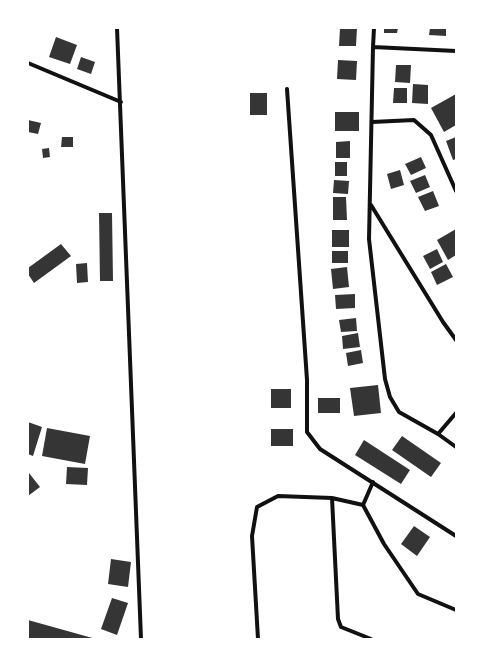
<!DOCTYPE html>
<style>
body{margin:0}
#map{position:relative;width:484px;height:667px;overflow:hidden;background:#fff;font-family:"DM Sans",sans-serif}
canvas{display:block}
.frame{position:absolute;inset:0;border:29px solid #fff;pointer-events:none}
</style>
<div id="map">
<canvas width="484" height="667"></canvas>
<div class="frame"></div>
</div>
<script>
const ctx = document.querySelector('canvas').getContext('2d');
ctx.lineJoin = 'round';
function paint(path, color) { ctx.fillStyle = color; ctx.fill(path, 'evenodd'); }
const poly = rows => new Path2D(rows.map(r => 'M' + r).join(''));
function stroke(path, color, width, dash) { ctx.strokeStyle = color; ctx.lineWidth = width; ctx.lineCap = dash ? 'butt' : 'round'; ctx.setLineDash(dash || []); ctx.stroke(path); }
paint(poly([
 [340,28,357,28,356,46,339,46],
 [384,28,398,28,397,33,384,33],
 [430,28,446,28,446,36,429,35],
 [56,37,77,45,70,64,49,57],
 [81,57,95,62,91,74,77,69],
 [338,60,357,61,356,80,337,79],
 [396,65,411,65,410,83,395,82],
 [413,84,428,85,428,104,412,103],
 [394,88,407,88,407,103,393,103],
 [250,93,267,93,267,115,250,115],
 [456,94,456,125,444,132,431,108],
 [335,112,359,112,359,131,335,131],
 [28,120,41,123,38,134,28,132],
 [62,137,73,137,73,147,61,147],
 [456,137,456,159,453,160,446,141],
 [350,141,350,158,336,158,336,142],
 [49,148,50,157,43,158,42,149],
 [421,157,426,168,411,175,405,164],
 [335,162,347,162,347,176,335,176],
 [400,170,404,185,391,189,387,174],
 [425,175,430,187,416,193,410,181],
 [334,180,349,181,348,194,333,193],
 [433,191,439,206,425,211,418,197],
 [333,197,346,197,347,220,333,220],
 [99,213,112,213,113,281,100,281],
 [456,229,456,255,448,260,437,240],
 [332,230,349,230,349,247,332,247],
 [61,244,71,256,34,283,28,274,28,268],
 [437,249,443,262,430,269,423,256],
 [332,251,348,251,348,263,332,263],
 [87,263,88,282,77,283,76,264],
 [446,264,453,277,437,285,431,272],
 [347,267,349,287,333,289,331,269],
 [355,294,355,308,336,309,335,295],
 [356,318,357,331,341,332,339,320],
 [358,333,360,347,343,349,342,336],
 [361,350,363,363,348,366,346,353],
 [378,385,381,413,354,416,350,388],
 [271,389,291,389,291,408,271,408],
 [318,398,340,398,340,413,318,413],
 [28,422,42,427,33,456,28,454],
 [47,428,90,436,85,464,42,456],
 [271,429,293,429,293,446,271,446],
 [402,436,441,463,431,477,392,450],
 [364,440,410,470,401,484,355,455],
 [67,467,88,468,87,485,66,484],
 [29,473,40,487,28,496,28,474],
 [414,526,430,537,417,556,401,544],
 [111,559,131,562,128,587,108,584],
 [112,598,128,603,117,635,101,629],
 [28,620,96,639,28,639]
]), '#353535');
stroke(poly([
 [117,28,141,639],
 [373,47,374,28],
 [456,51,373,47,369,239,385,379,390,397,399,412,438,434,456,447],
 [28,63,121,102],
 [287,89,307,380,307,432,320,449,456,536],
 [372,122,414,120,431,135,456,191],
 [371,205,443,322,456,340],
 [438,434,456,413],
 [332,498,338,619,341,627,371,639],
 [363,505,373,482],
 [258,639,252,536,257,507,278,496,332,498,363,505,384,544,418,594,456,610]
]), '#111', 4);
</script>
